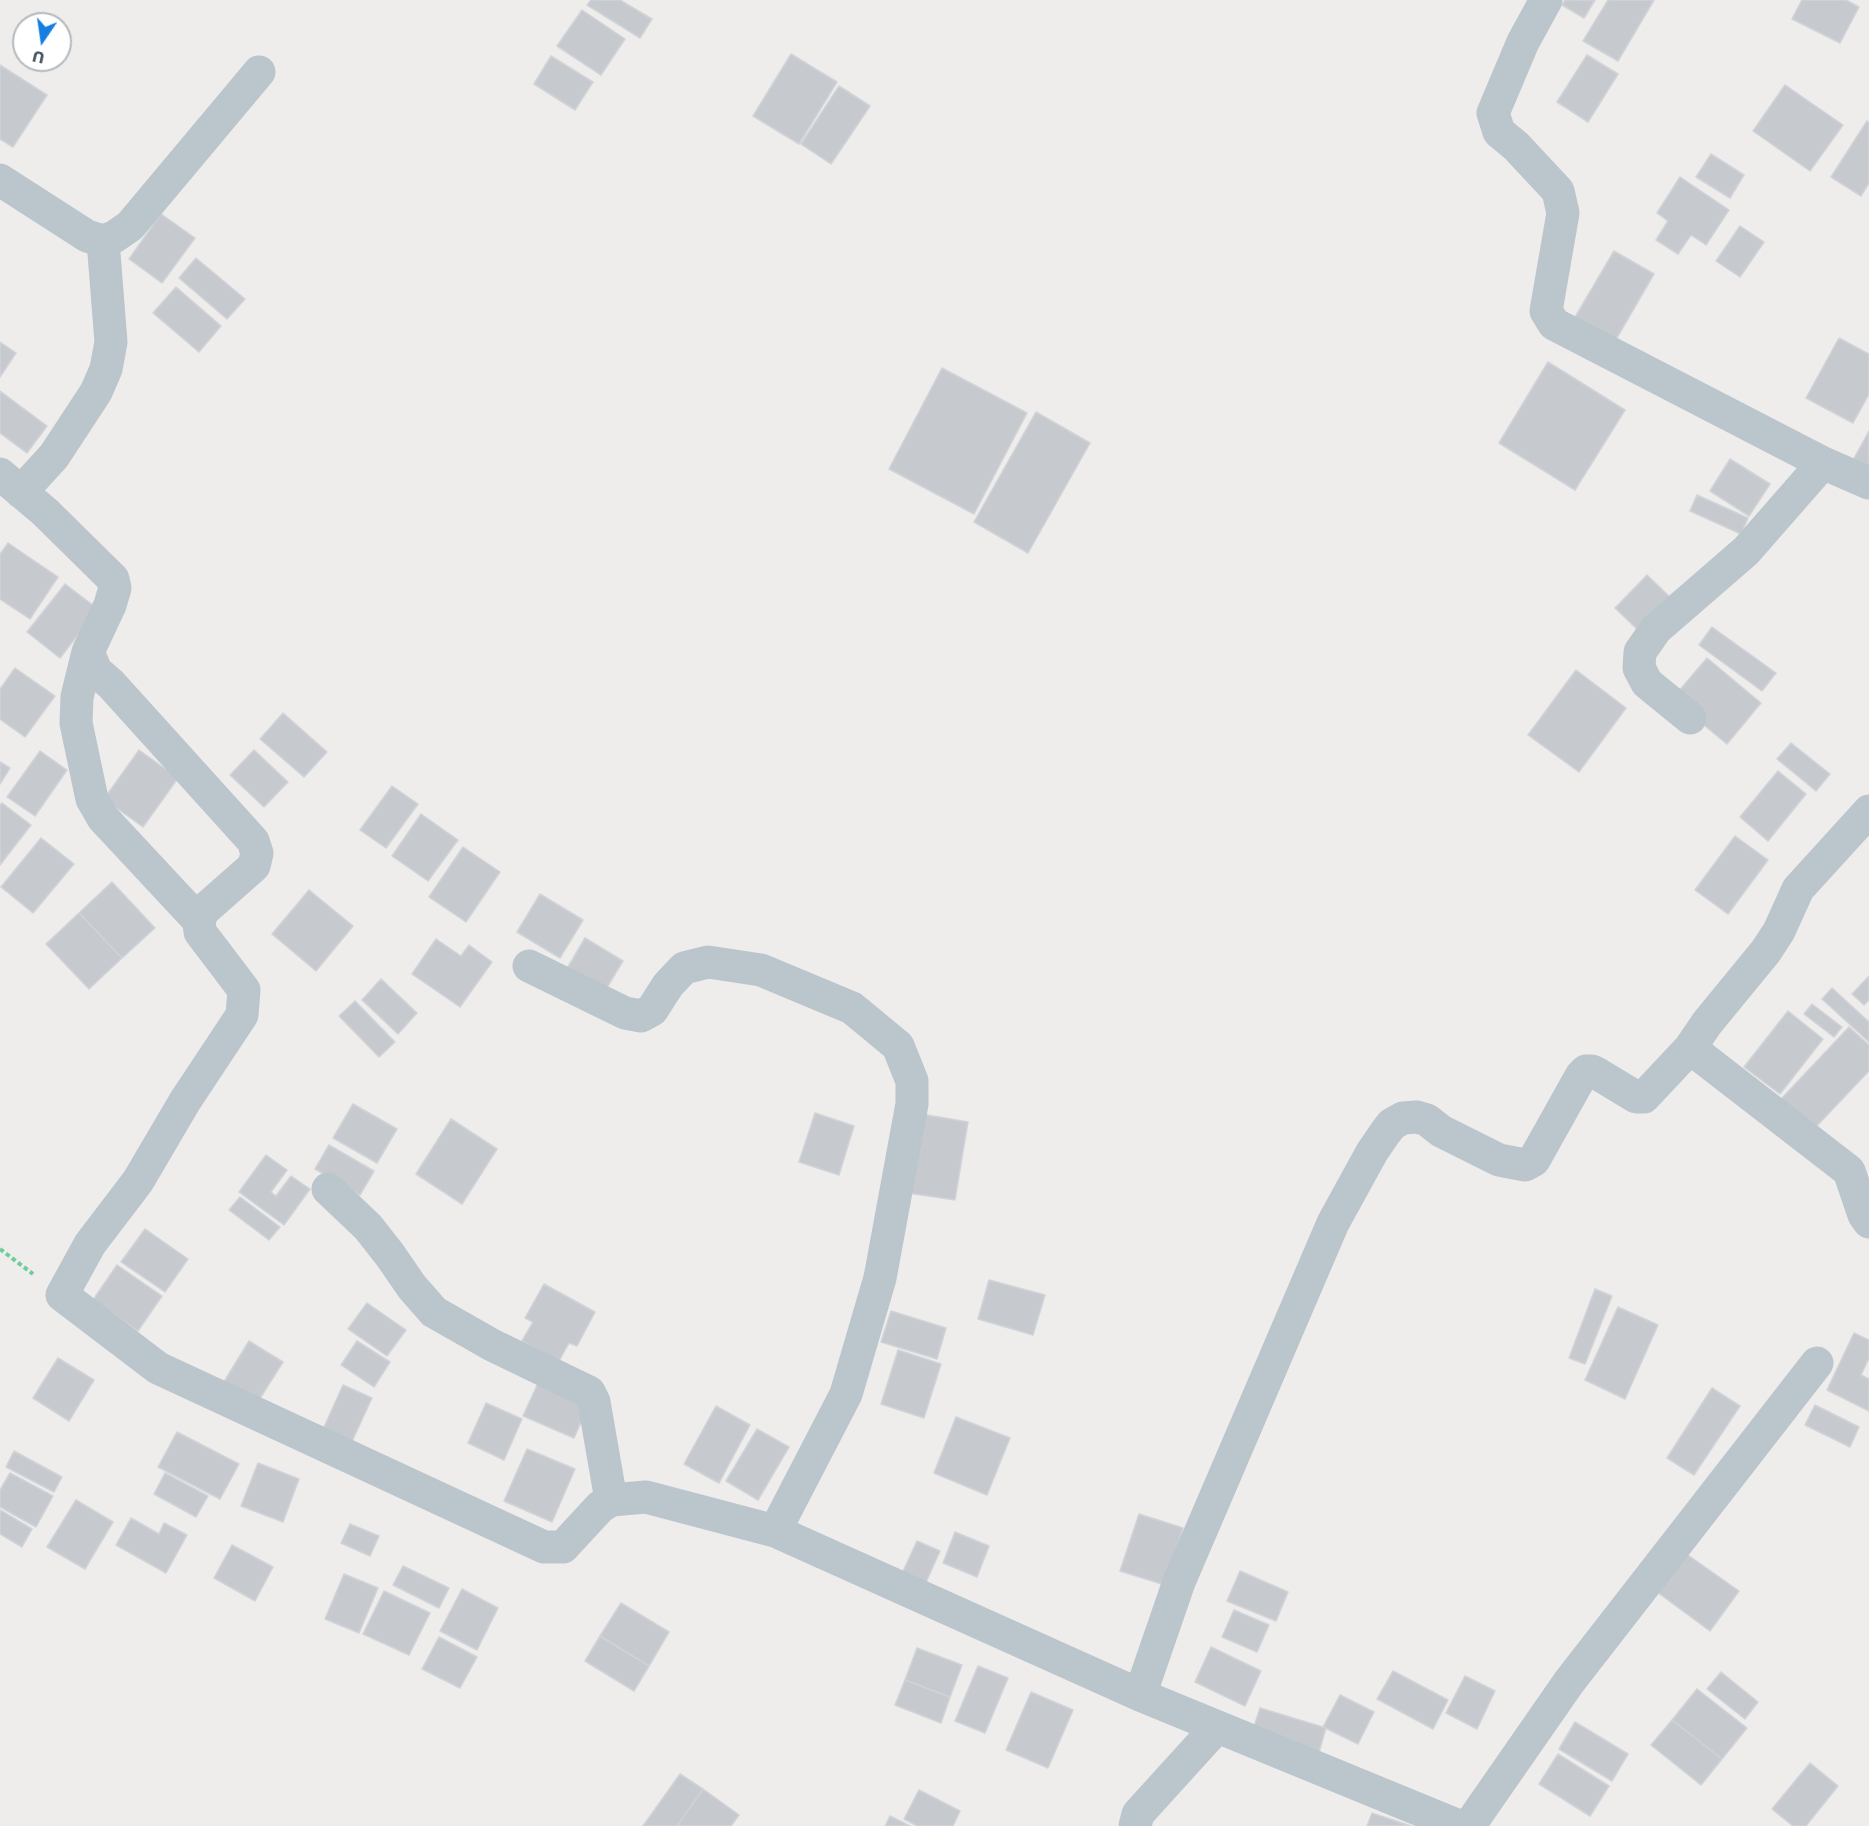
<!DOCTYPE html>
<style>
body{margin:0}
#map{position:relative;width:1869px;height:1826px;overflow:hidden;background:#efecec;font-family:Commissioner,sans-serif}
canvas{display:block}
.north{position:absolute;left:12px;top:12px;width:60px;height:60px;box-sizing:border-box;background:#fff;border:2px solid #b4b9bd;border-radius:50%;rotate:193deg;font-size:16px;font-weight:700;line-height:24px;text-align:center;color:#44515a}
.north::after{content:'';display:block;margin:auto;width:21px;height:27px;background:#147fe1;clip-path:polygon(50% 0,100% 100%,50% 72%,0 100%)}
</style>
<div id="map">
<canvas width="1869" height="1826"></canvas>
<div class="north">U</div>
</div>
<script>
const ctx = document.querySelector('canvas').getContext('2d');
ctx.lineJoin = 'round';
function paint(path, color) { ctx.fillStyle = color; ctx.fill(path, 'evenodd'); }
const poly = rows => new Path2D(rows.map(r => 'M' + r).join(''));
function stroke(path, color, width, dash) { ctx.strokeStyle = color; ctx.lineWidth = width; ctx.lineCap = dash ? 'butt' : 'round'; ctx.setLineDash(dash || []); ctx.stroke(path); }
const building = poly([
 [591,0,620,0,652,19,640,38,587,5,591,0],
 [1565,0,1595,0,1584,18,1562,5,1565,0],
 [1608,0,1654,0,1618,61,1583,41,1608,0],
 [1802,0,1846,0,1859,7,1840,43,1792,19,1802,0],
 [582,10,625,39,601,75,557,46,582,10],
 [791,54,837,82,799,144,753,116,791,54],
 [1587,55,1618,74,1588,122,1557,102,1587,55],
 [551,56,593,82,575,110,534,84,551,56],
 [0,65,47,95,13,147,0,139,0,65],
 [1785,85,1843,125,1810,171,1753,131,1785,85],
 [839,86,870,106,831,164,801,144,839,86],
 [1867,121,1869,123,1869,183,1861,196,1831,177,1867,121],
 [1711,154,1744,175,1730,198,1696,177,1711,154],
 [1680,177,1729,210,1706,245,1691,235,1678,254,1656,240,1668,221,1657,213,1680,177],
 [161,214,195,238,162,283,129,259,161,214],
 [1740,226,1764,242,1740,277,1716,261,1740,226],
 [1614,251,1654,274,1611,348,1571,324,1614,251],
 [196,258,245,299,227,319,179,278,196,258],
 [176,287,221,326,199,352,153,313,176,287],
 [1839,338,1869,354,1869,394,1853,423,1806,398,1839,338],
 [0,342,16,353,0,377,0,342],
 [1548,362,1625,410,1575,490,1499,443,1548,362],
 [942,368,1027,413,974,514,889,469,942,368],
 [0,391,47,426,27,453,0,433,0,391],
 [1036,412,1090,443,1028,553,974,522,1036,412],
 [1869,431,1869,471,1852,462,1869,431],
 [1730,459,1770,484,1749,516,1710,491,1730,459],
 [1697,495,1748,518,1741,534,1690,511,1697,495],
 [8,543,58,577,30,619,0,599,0,554,8,543],
 [1647,575,1671,598,1640,632,1615,608,1647,575],
 [65,584,98,609,60,658,27,632,65,584],
 [1712,627,1776,673,1762,691,1699,645,1712,627],
 [1707,658,1761,703,1727,744,1672,699,1707,658],
 [15,668,55,696,25,737,0,719,0,689,15,668],
 [1576,670,1626,708,1579,772,1528,735,1576,670],
 [283,713,327,752,304,777,260,739,283,713],
 [1791,743,1830,774,1816,791,1777,759,1791,743],
 [139,750,178,778,143,827,104,799,139,750],
 [254,750,288,782,264,807,230,775,254,750],
 [40,751,67,770,35,816,7,797,40,751],
 [0,762,10,768,0,784,0,762],
 [1778,771,1806,794,1768,841,1740,817,1778,771],
 [392,786,418,804,386,848,360,830,392,786],
 [2,803,31,825,0,865,0,805,2,803],
 [421,814,458,840,428,881,392,856,421,814],
 [1735,836,1768,860,1728,914,1695,890,1735,836],
 [41,838,74,864,33,913,1,887,41,838],
 [463,847,500,872,466,922,429,897,463,847],
 [112,882,155,928,122,958,79,913,112,882],
 [309,890,353,926,316,971,272,934,309,890],
 [540,894,583,920,560,958,517,932,540,894],
 [79,913,122,958,89,989,46,944,79,913],
 [585,938,623,961,603,994,565,972,585,938],
 [436,939,461,956,469,945,492,962,460,1007,412,974,436,939],
 [1869,976,1869,1000,1864,1005,1852,994,1869,976],
 [381,979,417,1013,398,1034,362,1000,381,979],
 [1832,988,1869,1022,1869,1042,1822,999,1832,988],
 [355,1001,395,1042,379,1057,339,1016,355,1001],
 [1812,1004,1842,1027,1834,1037,1804,1014,1812,1004],
 [1788,1011,1823,1039,1780,1094,1744,1067,1788,1011],
 [1849,1027,1869,1045,1869,1071,1813,1130,1781,1099,1849,1027],
 [353,1104,397,1129,377,1163,333,1138,353,1104],
 [815,1113,854,1126,839,1175,799,1162,815,1113],
 [921,1114,968,1122,955,1200,908,1193,921,1114],
 [451,1119,497,1149,462,1204,416,1174,451,1119],
 [329,1145,374,1171,360,1195,315,1169,329,1145],
 [266,1155,287,1170,271,1192,276,1196,291,1176,310,1189,284,1225,239,1192,266,1155],
 [240,1197,280,1227,269,1240,229,1210,240,1197],
 [145,1229,188,1259,165,1292,121,1262,145,1229],
 [117,1265,162,1296,138,1331,93,1300,117,1265],
 [989,1280,1045,1295,1033,1335,978,1319,989,1280],
 [544,1284,595,1312,577,1346,569,1343,559,1361,522,1341,533,1322,525,1318,544,1284],
 [1595,1289,1612,1296,1585,1364,1569,1358,1595,1289],
 [367,1303,406,1330,387,1356,348,1329,367,1303],
 [1618,1307,1658,1325,1625,1399,1585,1380,1618,1307],
 [891,1311,946,1328,937,1359,881,1342,891,1311],
 [1854,1333,1869,1340,1869,1358,1861,1375,1869,1379,1869,1411,1827,1390,1854,1333],
 [249,1341,283,1362,252,1411,219,1390,249,1341],
 [357,1341,390,1362,374,1387,341,1365,357,1341],
 [898,1350,941,1364,924,1418,881,1404,898,1350],
 [58,1358,94,1380,69,1421,33,1398,58,1358],
 [539,1381,589,1404,574,1438,523,1416,539,1381],
 [343,1385,372,1398,348,1450,320,1436,343,1385],
 [1712,1388,1740,1406,1694,1475,1667,1458,1712,1388],
 [486,1403,522,1419,504,1460,468,1443,486,1403],
 [1815,1405,1859,1427,1850,1447,1805,1425,1815,1405],
 [716,1406,750,1425,719,1483,684,1464,716,1406],
 [956,1417,1010,1438,987,1495,934,1473,956,1417],
 [757,1429,789,1447,758,1500,726,1481,757,1429],
 [177,1432,239,1464,220,1499,158,1467,177,1432],
 [527,1449,575,1469,552,1522,504,1501,527,1449],
 [14,1451,62,1477,54,1492,6,1467,14,1451],
 [258,1463,299,1479,283,1522,241,1506,258,1463],
 [10,1473,53,1496,36,1527,0,1507,0,1490,10,1473],
 [165,1473,208,1496,196,1517,154,1494,165,1473],
 [76,1500,113,1522,85,1569,47,1547,76,1500],
 [0,1510,32,1529,22,1547,0,1534,0,1510],
 [1139,1514,1183,1528,1165,1585,1120,1571,1139,1514],
 [131,1518,159,1534,164,1523,187,1535,166,1573,116,1545,131,1518],
 [350,1524,379,1536,370,1556,341,1543,350,1524],
 [955,1532,989,1546,977,1577,943,1563,955,1532],
 [917,1541,940,1551,923,1589,900,1578,917,1541],
 [232,1545,273,1567,255,1601,214,1578,232,1545],
 [1685,1553,1739,1591,1710,1631,1657,1592,1685,1553],
 [403,1566,449,1588,439,1608,393,1585,403,1566],
 [1240,1571,1288,1592,1276,1621,1227,1601,1240,1571],
 [344,1574,378,1588,359,1633,325,1619,344,1574],
 [462,1589,498,1608,477,1650,440,1631,462,1589],
 [384,1591,430,1613,409,1655,363,1634,384,1591],
 [621,1603,669,1632,649,1666,600,1636,621,1603],
 [1234,1610,1269,1625,1257,1652,1222,1637,1234,1610],
 [600,1636,649,1666,634,1691,585,1661,600,1636],
 [439,1637,477,1657,460,1688,422,1669,439,1637],
 [1211,1647,1261,1671,1245,1706,1195,1682,1211,1647],
 [917,1648,962,1665,950,1697,905,1680,917,1648],
 [978,1666,1008,1678,985,1733,955,1721,978,1666],
 [1393,1671,1448,1700,1433,1729,1377,1699,1393,1671],
 [1721,1672,1758,1702,1745,1719,1707,1689,1721,1672],
 [1465,1676,1495,1691,1477,1729,1446,1713,1465,1676],
 [905,1680,950,1697,941,1723,895,1705,905,1680],
 [1697,1689,1747,1728,1722,1759,1672,1720,1697,1689],
 [1031,1692,1073,1710,1048,1768,1006,1750,1031,1692],
 [1340,1695,1374,1712,1358,1744,1323,1727,1340,1695],
 [1260,1708,1326,1728,1317,1759,1250,1739,1260,1708],
 [1672,1720,1722,1759,1701,1785,1651,1745,1672,1720],
 [1575,1722,1628,1754,1612,1781,1559,1749,1575,1722],
 [1558,1754,1609,1786,1590,1816,1539,1784,1558,1754],
 [1810,1763,1838,1786,1806,1826,1793,1826,1772,1809,1810,1763],
 [680,1774,703,1789,677,1826,643,1826,680,1774],
 [703,1789,739,1815,731,1826,677,1826,703,1789],
 [919,1790,960,1811,953,1826,917,1826,904,1819,919,1790],
 [1372,1813,1411,1826,1367,1826,1372,1813],
 [890,1816,910,1826,885,1826,890,1816]
]);
paint(building, '#c6cacf');
stroke(building, '#d0d3d8', 1.5);
stroke(poly([
 [0,1249,33,1274]
]), '#6fce97', 4, [4.5, 3]);
stroke(poly([
 [1546,0,1523,42,1493,113,1499,132,1516,146,1558,191,1563,213,1546,311,1554,324,1823,463,1869,483],
 [0,180,87,236,103,241,114,237,130,226,259,72],
 [0,474,45,512,113,579,115,588,110,605,88,652,96,671,111,684,253,841,257,853,254,866,203,911,199,921,200,932,244,990,242,1015,185,1101,138,1181,90,1244,62,1295,158,1368,544,1547,563,1547,600,1507,611,1500,646,1497,775,1531,1140,1695,1459,1826],
 [21,492,54,456,96,392,106,369,111,342,103,241],
 [88,652,77,697,76,723,92,799,103,818,199,921],
 [1690,718,1647,683,1639,668,1640,652,1656,629,1746,551,1823,463],
 [529,966,625,1013,641,1016,652,1010,668,985,684,968,708,962,761,970,852,1008,898,1046,912,1081,912,1104,880,1278,846,1394,775,1531],
 [1690,1048,1849,1171,1864,1215,1869,1222],
 [328,1189,368,1227,390,1255,412,1287,434,1312,492,1345,589,1392,594,1402,611,1500],
 [1140,1695,1179,1582,1333,1223,1372,1152,1385,1133,1392,1124,1403,1118,1417,1117,1427,1120,1441,1131,1499,1160,1525,1165,1534,1160,1581,1076,1586,1071,1592,1071,1598,1074,1636,1097,1644,1097,1690,1048,1707,1023,1766,951,1779,931,1798,889,1869,811],
 [1135,1826,1138,1814,1217,1727],
 [1469,1826,1569,1682,1817,1363]
]), '#bac5cc', 33);
</script>
